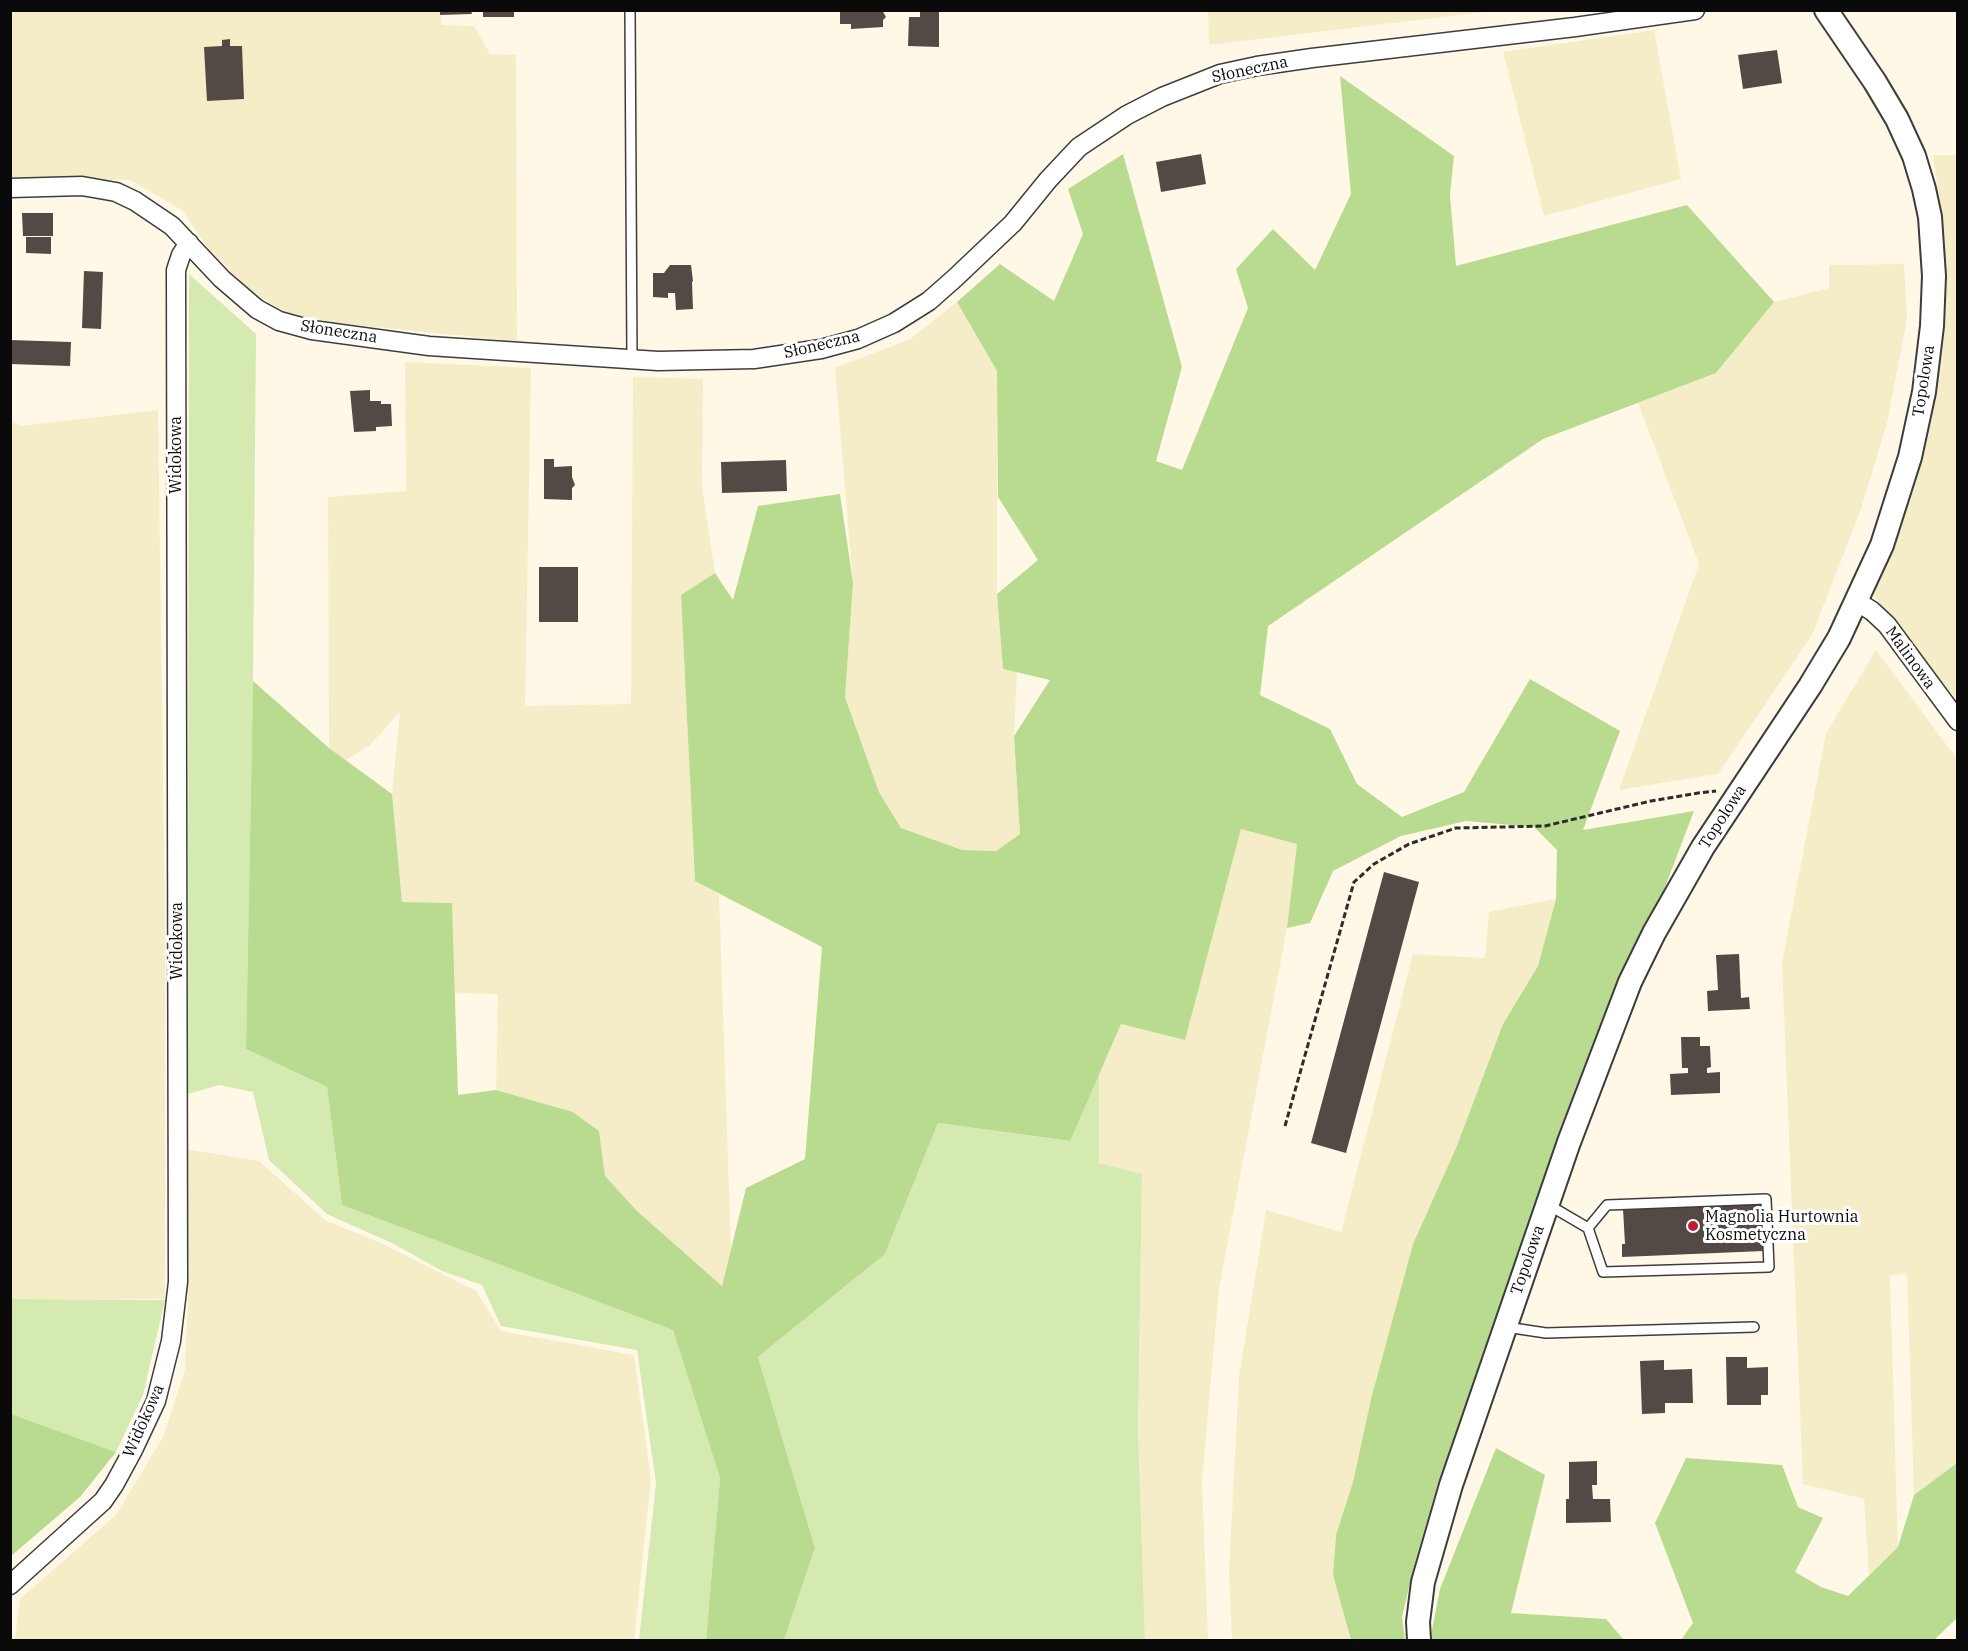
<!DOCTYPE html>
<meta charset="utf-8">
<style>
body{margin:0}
#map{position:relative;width:1968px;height:1651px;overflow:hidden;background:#fff8e7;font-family:"IBM Plex Serif",serif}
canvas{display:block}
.frame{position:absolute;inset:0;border:12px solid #0a0a0a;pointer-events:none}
</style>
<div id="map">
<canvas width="1968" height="1651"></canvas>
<div class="frame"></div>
</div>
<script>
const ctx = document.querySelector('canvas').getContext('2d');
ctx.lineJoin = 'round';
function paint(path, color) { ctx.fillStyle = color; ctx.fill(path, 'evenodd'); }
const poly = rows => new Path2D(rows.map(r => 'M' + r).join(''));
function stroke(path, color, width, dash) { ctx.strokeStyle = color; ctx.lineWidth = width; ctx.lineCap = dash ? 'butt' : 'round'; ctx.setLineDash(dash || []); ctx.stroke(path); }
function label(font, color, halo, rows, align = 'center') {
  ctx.font = font + ' "IBM Plex Serif",serif'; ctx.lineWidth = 6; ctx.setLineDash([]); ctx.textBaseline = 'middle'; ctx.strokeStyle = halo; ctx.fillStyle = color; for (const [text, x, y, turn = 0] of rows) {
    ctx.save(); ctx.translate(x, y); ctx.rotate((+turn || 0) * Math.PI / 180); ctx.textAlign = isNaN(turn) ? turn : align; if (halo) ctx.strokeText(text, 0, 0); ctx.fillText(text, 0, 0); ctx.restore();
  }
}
paint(poly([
 [1208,10,1493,10,1493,11,1209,45],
 [11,11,440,11,442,25,474,26,490,54,516,55,517,341,334,323,285,312,248,289,208,248,182,210,130,180,11,178],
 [1654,30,1681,179,1544,216,1503,52],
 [1933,155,1957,155,1957,700,1872,593,1928,436,1940,326,1945,242],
 [1904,264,1907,319,1887,423,1860,512,1812,635,1718,774,1619,790,1699,564,1638,403,1716,373,1774,302,1829,288,1829,265],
 [957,302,997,371,997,594,1003,669,1017,672,1014,736,1020,834,996,851,962,850,901,828,879,792,845,697,853,583,835,368,910,339],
 [405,362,531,368,525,706,631,704,633,377,703,379,702,486,715,573,681,595,695,881,719,894,731,1249,722,1286,637,1211,605,1176,599,1131,573,1112,496,1090,498,994,455,993,452,903,402,902,392,794,400,712,370,745,346,760,329,748,328,497,406,491],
 [158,410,165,919,165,1299,11,1299,11,421,21,426],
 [1876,650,1957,759,1957,1463,1914,1495,1907,1273,1890,1276,1898,1547,1869,1575,1864,1499,1803,1484,1782,963,1826,733],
 [1241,829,1297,844,1287,928,1219,1288,1202,1481,1208,1640,1145,1640,1138,1430,1142,1174,1099,1163,1099,1073,1121,1024,1185,1040],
 [1556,899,1538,966,1503,1024,1456,1148,1413,1244,1371,1399,1353,1482,1336,1535,1333,1575,1351,1640,1232,1640,1229,1572,1239,1377,1266,1210,1341,1232,1413,954,1485,958,1489,912],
 [185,1149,259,1161,325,1220,383,1244,476,1291,501,1331,634,1355,651,1479,634,1640,15,1640,20,1599,116,1515,163,1437,185,1370,188,1295]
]), '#f5edc7');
paint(poly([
 [189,274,256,334,253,682,246,1049,327,1087,342,1205,673,1330,720,1478,706,1640,639,1640,656,1483,637,1350,501,1326,482,1285,442,1271,394,1244,327,1214,269,1160,253,1092,219,1085,188,1094],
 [1099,1073,1099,1163,1142,1174,1138,1430,1145,1640,784,1640,815,1548,758,1357,885,1254,938,1123,1069,1141],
 [11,1299,165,1300,143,1395,116,1452,11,1414]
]), '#d4eab0');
paint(poly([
 [1340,76,1454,156,1450,195,1456,266,1687,205,1774,302,1716,373,1543,439,1268,626,1260,695,1330,729,1357,784,1402,817,1464,792,1530,679,1620,731,1583,830,1694,811,1438,1483,1415,1562,1402,1617,1405,1640,1351,1640,1333,1575,1336,1535,1353,1482,1371,1399,1413,1244,1456,1148,1503,1024,1538,966,1556,899,1557,850,1534,827,1466,821,1401,836,1333,871,1310,923,1287,928,1297,844,1241,829,1185,1040,1121,1024,1070,1141,938,1123,885,1254,758,1357,815,1548,784,1640,706,1640,720,1478,673,1330,342,1205,327,1087,246,1049,253,681,329,748,392,794,402,902,452,903,458,1095,496,1090,573,1112,599,1131,605,1176,637,1211,722,1286,746,1188,805,1159,822,947,695,881,681,595,715,573,733,600,758,506,840,494,853,583,845,697,879,792,901,828,962,850,996,851,1020,834,1014,736,1050,680,1003,669,997,594,1038,560,998,497,997,371,957,302,1000,264,1054,301,1083,234,1068,189,1123,154,1182,367,1156,461,1182,470,1248,308,1236,269,1273,229,1315,270,1351,194],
 [11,1414,116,1452,80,1497,11,1556],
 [1496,1448,1545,1475,1511,1613,1606,1619,1624,1640,1430,1640,1440,1589],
 [1686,1458,1782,1465,1798,1507,1823,1518,1795,1572,1821,1587,1848,1596,1898,1547,1914,1495,1957,1463,1957,1618,1934,1640,1681,1640,1693,1623,1655,1523]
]), '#b9db8f');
paint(poly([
 [440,10,471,10,472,14,440,15],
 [483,10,514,10,514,17,483,17],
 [840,10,882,10,886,17,883,20,883,27,851,29,851,24,840,24],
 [920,11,939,11,939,47,908,46,909,17,920,17],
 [230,39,230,46,242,46,244,99,207,101,204,47,222,46,222,40],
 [1777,50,1782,83,1743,89,1738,55],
 [1201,154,1206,184,1161,192,1156,162],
 [22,213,53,213,53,236,23,236],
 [26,237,51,237,51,254,26,253],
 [670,265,691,265,693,281,692,282,693,309,676,310,675,293,668,293,668,298,653,297,653,273,664,273],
 [84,271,103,272,101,329,82,328],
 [10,340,71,342,70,366,10,364],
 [370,390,370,401,381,401,381,404,391,404,392,426,376,427,376,431,354,432,350,391],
 [544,459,554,459,554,467,572,466,572,477,575,485,572,488,572,500,544,499],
 [786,460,787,491,722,493,721,462],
 [539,567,578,567,578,622,539,622],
 [1384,872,1419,882,1346,1153,1311,1143],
 [1739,954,1741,998,1749,997,1750,1009,1708,1011,1707,991,1718,990,1716,955],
 [1681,1037,1700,1037,1700,1046,1710,1046,1711,1067,1707,1068,1707,1073,1720,1072,1720,1093,1671,1095,1670,1074,1688,1073,1688,1068,1682,1068],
 [1761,1204,1763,1251,1622,1257,1622,1244,1625,1244,1623,1209],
 [1726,1357,1747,1357,1747,1368,1768,1367,1768,1395,1761,1395,1761,1405,1727,1405],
 [1664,1360,1664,1370,1692,1369,1693,1403,1665,1403,1665,1413,1642,1414,1640,1361],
 [1597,1461,1597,1485,1592,1485,1593,1499,1610,1499,1611,1522,1566,1523,1566,1499,1569,1499,1569,1462]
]), '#534a46');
const service = poly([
 [630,10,632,360],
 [1547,1204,1588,1228,1603,1272,1769,1267,1766,1199,1607,1205,1588,1228],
 [1506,1327,1546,1333,1754,1327]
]);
const minor = poly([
 [10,188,82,186,116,192,135,201,172,226,222,279,257,309,279,321,312,330,429,346,658,361,754,359,821,349,858,339,894,323,929,301,955,278,1013,223,1048,180,1079,147,1127,115,1162,97,1220,74,1257,66,1312,58,1575,27,1695,10],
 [1856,601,1872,611,1887,625,1958,721],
 [10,1585,103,1501,114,1485,133,1450,156,1401,171,1341,178,1282,176,270,181,255,189,243]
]);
const tertiary = poly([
 [1419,1640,1418,1622,1423,1582,1451,1485,1569,1142,1630,982,1654,933,1703,847,1810,686,1839,638,1882,545,1910,457,1924,392,1932,326,1934,276,1930,217,1924,189,1914,156,1897,119,1875,82,1826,10]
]);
stroke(service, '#3d3d3d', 12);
stroke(minor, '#3d3d3d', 21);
stroke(tertiary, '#3d3d3d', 26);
stroke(poly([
 [1285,1126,1354,882,1374,864,1409,844,1456,828,1545,826,1651,801,1698,793,1716,791]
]), '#2c2c2c', 3, [6, 3]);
stroke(service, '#fff', 9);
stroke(minor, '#fff', 18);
stroke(tertiary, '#fff', 22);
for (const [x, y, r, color] of [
 [1693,1226,6,"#bf1d36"]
]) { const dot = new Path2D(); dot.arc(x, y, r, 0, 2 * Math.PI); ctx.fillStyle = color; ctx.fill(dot); stroke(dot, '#fff', 2); }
label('16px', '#0a0a0a', '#fff', [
 ["Słoneczna",1250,70,-12],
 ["Słoneczna",339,332,9],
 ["Słoneczna",822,345,-13],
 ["Topolowa",1924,381,-81],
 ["Widokowa",176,455,-90],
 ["Malinowa",1910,658,54],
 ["Topolowa",1723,817,-57],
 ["Widokowa",177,941,-90],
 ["Topolowa",1528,1260,-71],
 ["Widokowa",144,1421,-66]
]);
label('16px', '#0a0a0a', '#fff', [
 ["Magnolia Hurtownia",1705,1217],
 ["Kosmetyczna",1705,1235]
], 'left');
</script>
